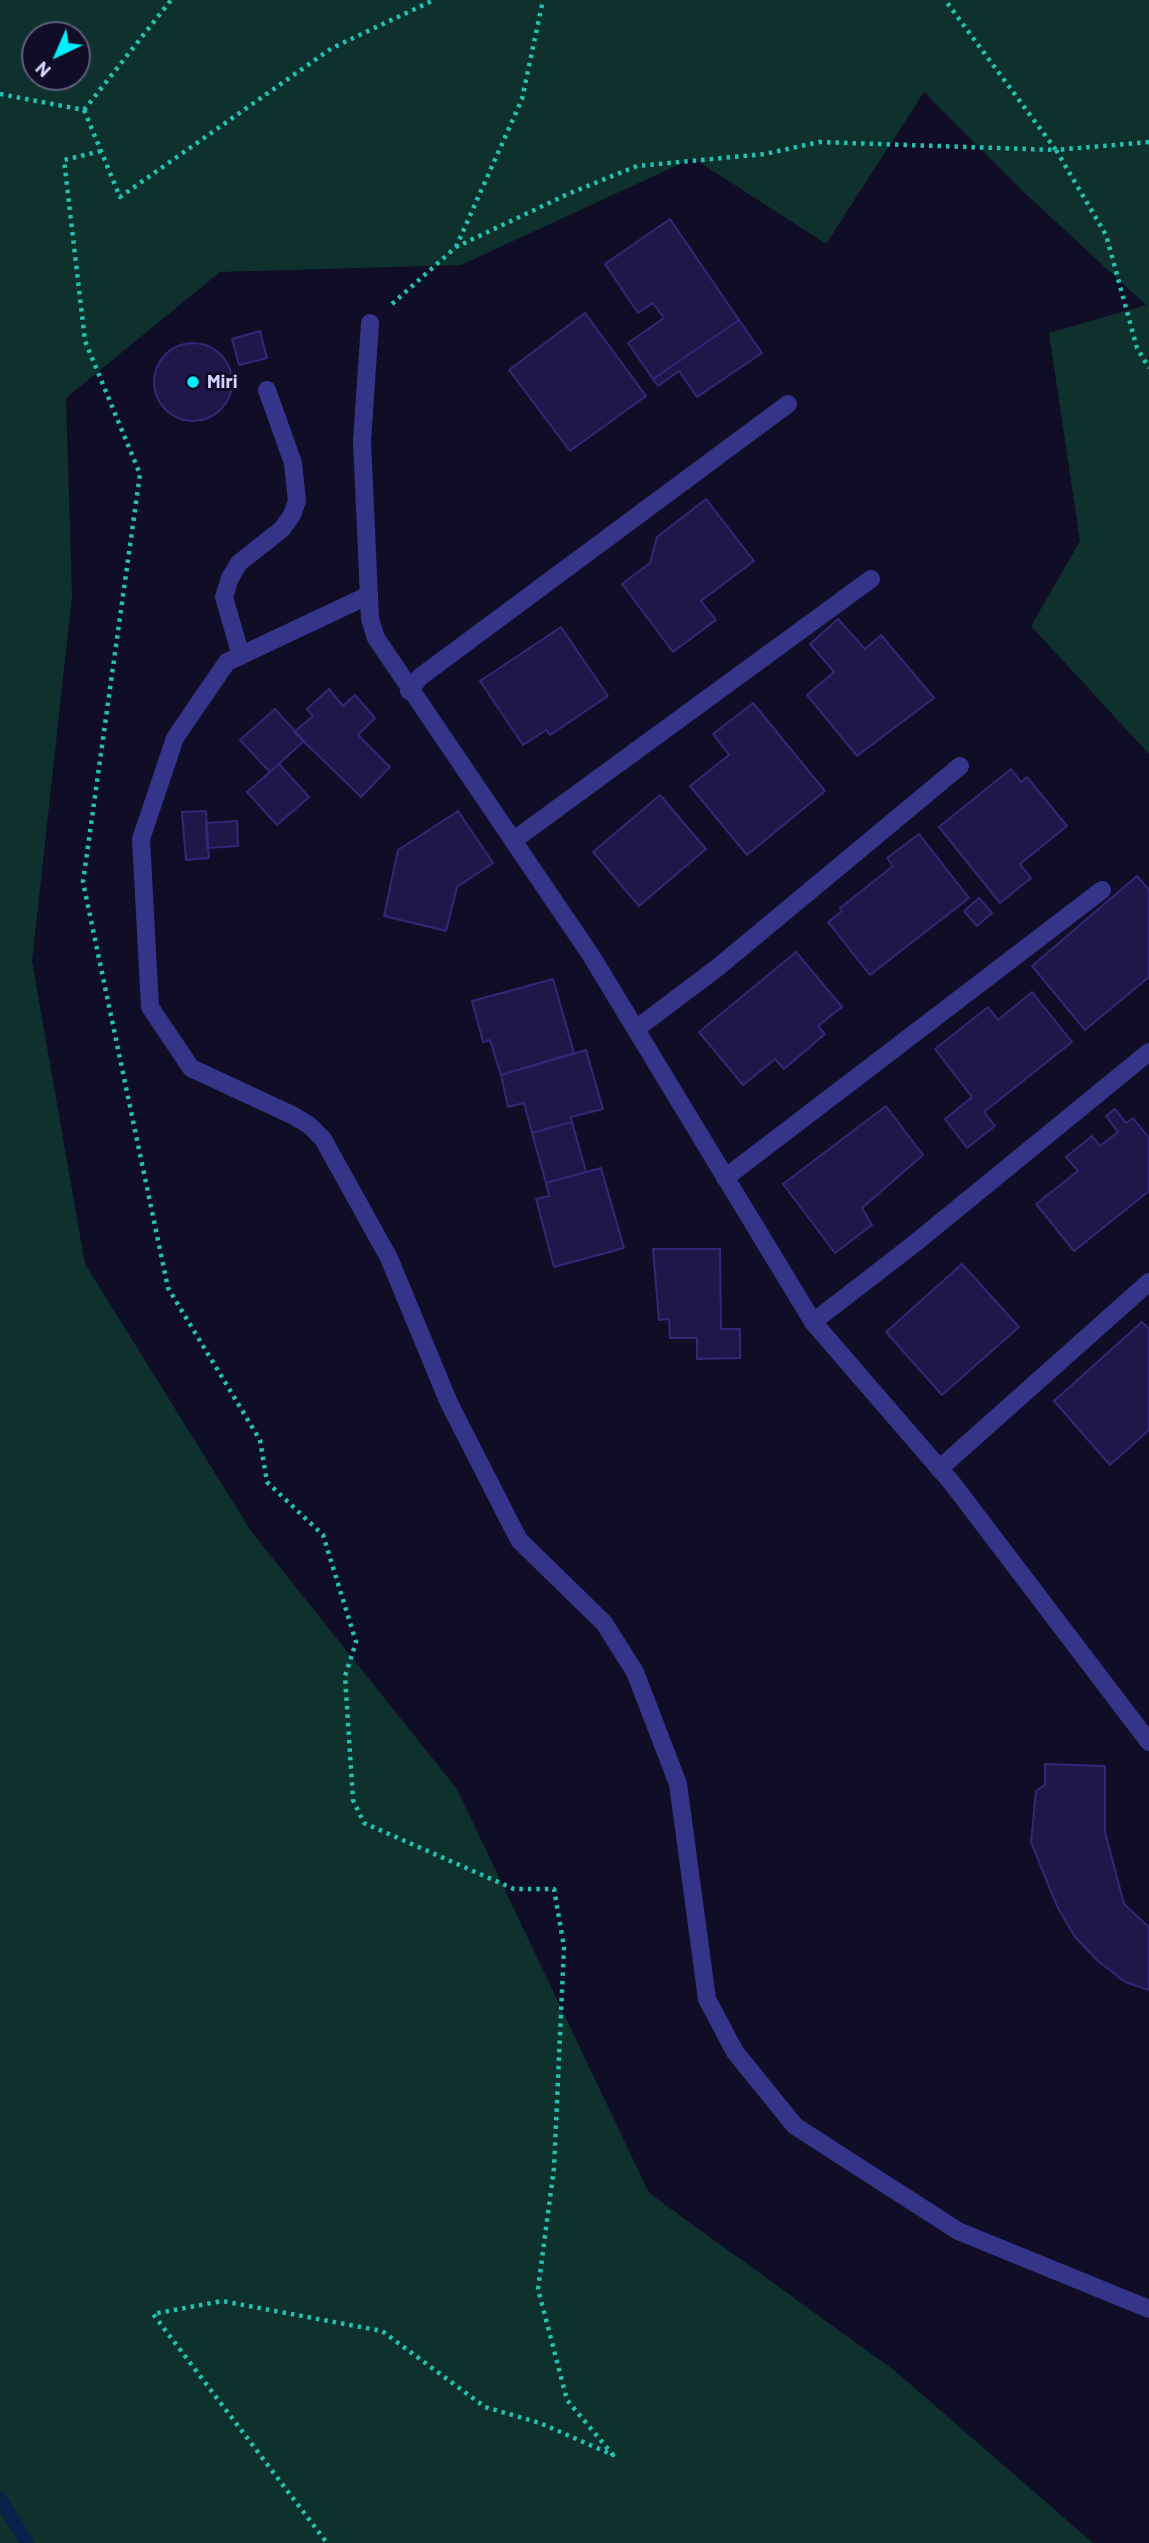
<!DOCTYPE html>
<style>
body{margin:0}
#map{position:relative;width:1149px;height:2543px;overflow:hidden;background:#100d26;font-family:Barlow,sans-serif}
canvas{display:block}
.north{position:absolute;left:21px;top:21px;width:70px;height:70px;box-sizing:border-box;background:#100d26;border:2px solid #5f5c7d;border-radius:50%;rotate:224deg;font-size:19px;font-weight:700;line-height:28px;text-align:center;color:#d5d2ff}
.north::after{content:'';display:block;margin:auto;width:24px;height:32px;background:#00effd;clip-path:polygon(50% 0,100% 100%,50% 72%,0 100%)}
</style>
<div id="map">
<canvas width="1149" height="2543"></canvas>
<div class="north">N</div>
</div>
<script>
const ctx = document.querySelector('canvas').getContext('2d');
ctx.lineJoin = 'round';
function paint(path, color) { ctx.fillStyle = color; ctx.fill(path, 'evenodd'); }
const poly = rows => new Path2D(rows.map(r => 'M' + r).join(''));
function stroke(path, color, width, dash) { ctx.strokeStyle = color; ctx.lineWidth = width; ctx.lineCap = dash ? 'butt' : 'round'; ctx.setLineDash(dash || []); ctx.stroke(path); }
function label(font, color, halo, rows, align = 'center') {
  ctx.font = font + ' Barlow,sans-serif'; ctx.lineWidth = 6; ctx.setLineDash([]); ctx.textBaseline = 'middle'; ctx.strokeStyle = halo; ctx.fillStyle = color; for (const [text, x, y, turn = 0] of rows) {
    ctx.save(); ctx.translate(x, y); ctx.rotate((+turn || 0) * Math.PI / 180); ctx.textAlign = isNaN(turn) ? turn : align; if (halo) ctx.strokeText(text, 0, 0); ctx.fillText(text, 0, 0); ctx.restore();
  }
}
paint(poly([
 [0,0,1149,0,1149,754,1031,626,1080,541,1049,333,1146,305,1029,197,924,92,826,244,693,158,461,265,220,272,66,398,72,597,32,961,85,1264,251,1531,457,1789,649,2193,895,2371,1093,2543,0,2543],
 [35,35,77,35,77,77,35,77]
]), '#0f312e');
stroke(poly([
 [0,2499,27,2543]
]), '#08234a', 14);
const building = poly([
 [670,219,739,320,653,379,628,343,664,318,653,303,638,313,605,264,670,219],
 [585,313,646,396,570,451,509,370,585,313],
 [739,320,762,353,697,397,679,371,658,386,653,379,739,320],
 [260,331,267,358,239,365,232,339,260,331],
 '154 382a39 39 0 1 1 78 0a39 39 0 1 1-78 0Z',
 [706,499,754,561,701,601,716,620,673,652,622,584,650,563,657,537,706,499],
 [838,619,865,649,881,635,934,698,857,756,807,695,834,672,810,644,838,619],
 [561,627,608,696,550,735,546,730,523,745,480,681,561,627],
 [329,689,343,706,355,695,375,718,358,735,390,767,361,797,294,732,313,716,307,709,329,689],
 [753,703,825,791,747,855,690,786,729,755,713,734,753,703],
 [275,709,304,741,270,772,240,740,275,709],
 [279,764,309,797,277,825,247,792,279,764],
 [1011,769,1021,782,1027,777,1067,826,1020,864,1031,878,1000,903,939,827,1011,769],
 [660,795,706,849,639,906,593,852,660,795],
 [206,811,209,858,186,860,182,812,206,811],
 [458,811,493,863,457,887,446,931,384,916,398,850,458,811],
 [237,821,238,846,207,848,206,823,237,821],
 [919,834,969,898,870,975,828,922,842,911,840,908,893,866,887,858,919,834],
 [1137,876,1149,890,1149,977,1085,1030,1032,966,1137,876],
 [979,898,992,913,977,926,964,911,979,898],
 [796,952,842,1007,818,1026,825,1034,784,1069,775,1059,743,1085,699,1032,796,952],
 [553,979,574,1053,501,1075,490,1040,483,1042,472,1001,553,979],
 [1032,992,1072,1042,984,1112,995,1126,967,1148,945,1119,972,1097,935,1049,988,1007,998,1020,1032,992],
 [586,1050,603,1109,571,1117,572,1122,532,1133,524,1103,508,1107,501,1075,586,1050],
 [886,1106,923,1155,862,1208,872,1225,835,1253,783,1184,886,1106],
 [1115,1109,1126,1123,1133,1118,1149,1138,1149,1191,1074,1251,1036,1204,1078,1171,1066,1157,1092,1136,1100,1146,1118,1132,1106,1116,1115,1109],
 [572,1122,586,1172,546,1183,532,1133,572,1122],
 [601,1168,624,1248,554,1267,536,1199,549,1196,546,1183,601,1168],
 [653,1249,720,1249,721,1329,740,1329,740,1358,697,1359,697,1338,670,1338,669,1319,659,1320,653,1249],
 [962,1264,1019,1327,942,1395,886,1332,962,1264],
 [1142,1322,1149,1329,1149,1430,1110,1465,1054,1401,1142,1322],
 [1045,1764,1105,1766,1105,1832,1124,1904,1149,1927,1149,1990,1125,1982,1098,1961,1075,1937,1057,1906,1031,1842,1036,1791,1045,1785,1045,1764]
]);
paint(building, '#1f1749');
stroke(building, '#332777', 2);
stroke(poly([
 [0,94,84,110],
 [84,110,120,197,332,48,434,0],
 [84,110,171,0],
 [1149,142,1056,150,1106,235,1137,348,1149,368],
 [101,151,64,160,85,341,140,474,83,882,168,1288,260,1440,267,1482,323,1535,356,1642,345,1676,353,1800,364,1823,514,1889,554,1889,564,1947,554,2168,538,2289,567,2400,613,2455,540,2423,485,2407,382,2331,222,2301,153,2314,327,2543],
 [456,247,522,99,543,0],
 [392,304,456,247,568,194,637,166,765,154,819,142,1056,150,945,0]
]), '#25c0b0', 4.5, [3.5, 5]);
stroke(poly([
 [369,595,227,662,175,738,141,839,150,1007,191,1068,292,1115,309,1125,323,1139,389,1258,449,1403,519,1540,604,1623,635,1672,678,1784,707,1999,735,2052,795,2126,958,2231,1149,2309],
 [241,656,224,597,230,578,239,563,282,529,292,515,297,501,293,463,267,390]
]), '#343589', 18);
stroke(poly([
 [370,323,362,441,370,619,376,638,592,957,813,1322,952,1483,1149,1742],
 [409,691,420,677,788,404],
 [514,840,871,579],
 [636,1029,717,968,960,766],
 [725,1178,1102,890],
 [813,1322,914,1244,1149,1052],
 [939,1469,1149,1282]
]), '#343589', 18);
for (const [x, y, r, color] of [
 [193,382,7,"#00effd"]
]) { const dot = new Path2D(); dot.arc(x, y, r, 0, 2 * Math.PI); ctx.fillStyle = color; ctx.fill(dot); stroke(dot, '#100d26', 2.5); }
label('bold 19px', '#d5d2ff', '#100d26', [
 ["Miri",207,382]
], 'left');
</script>
